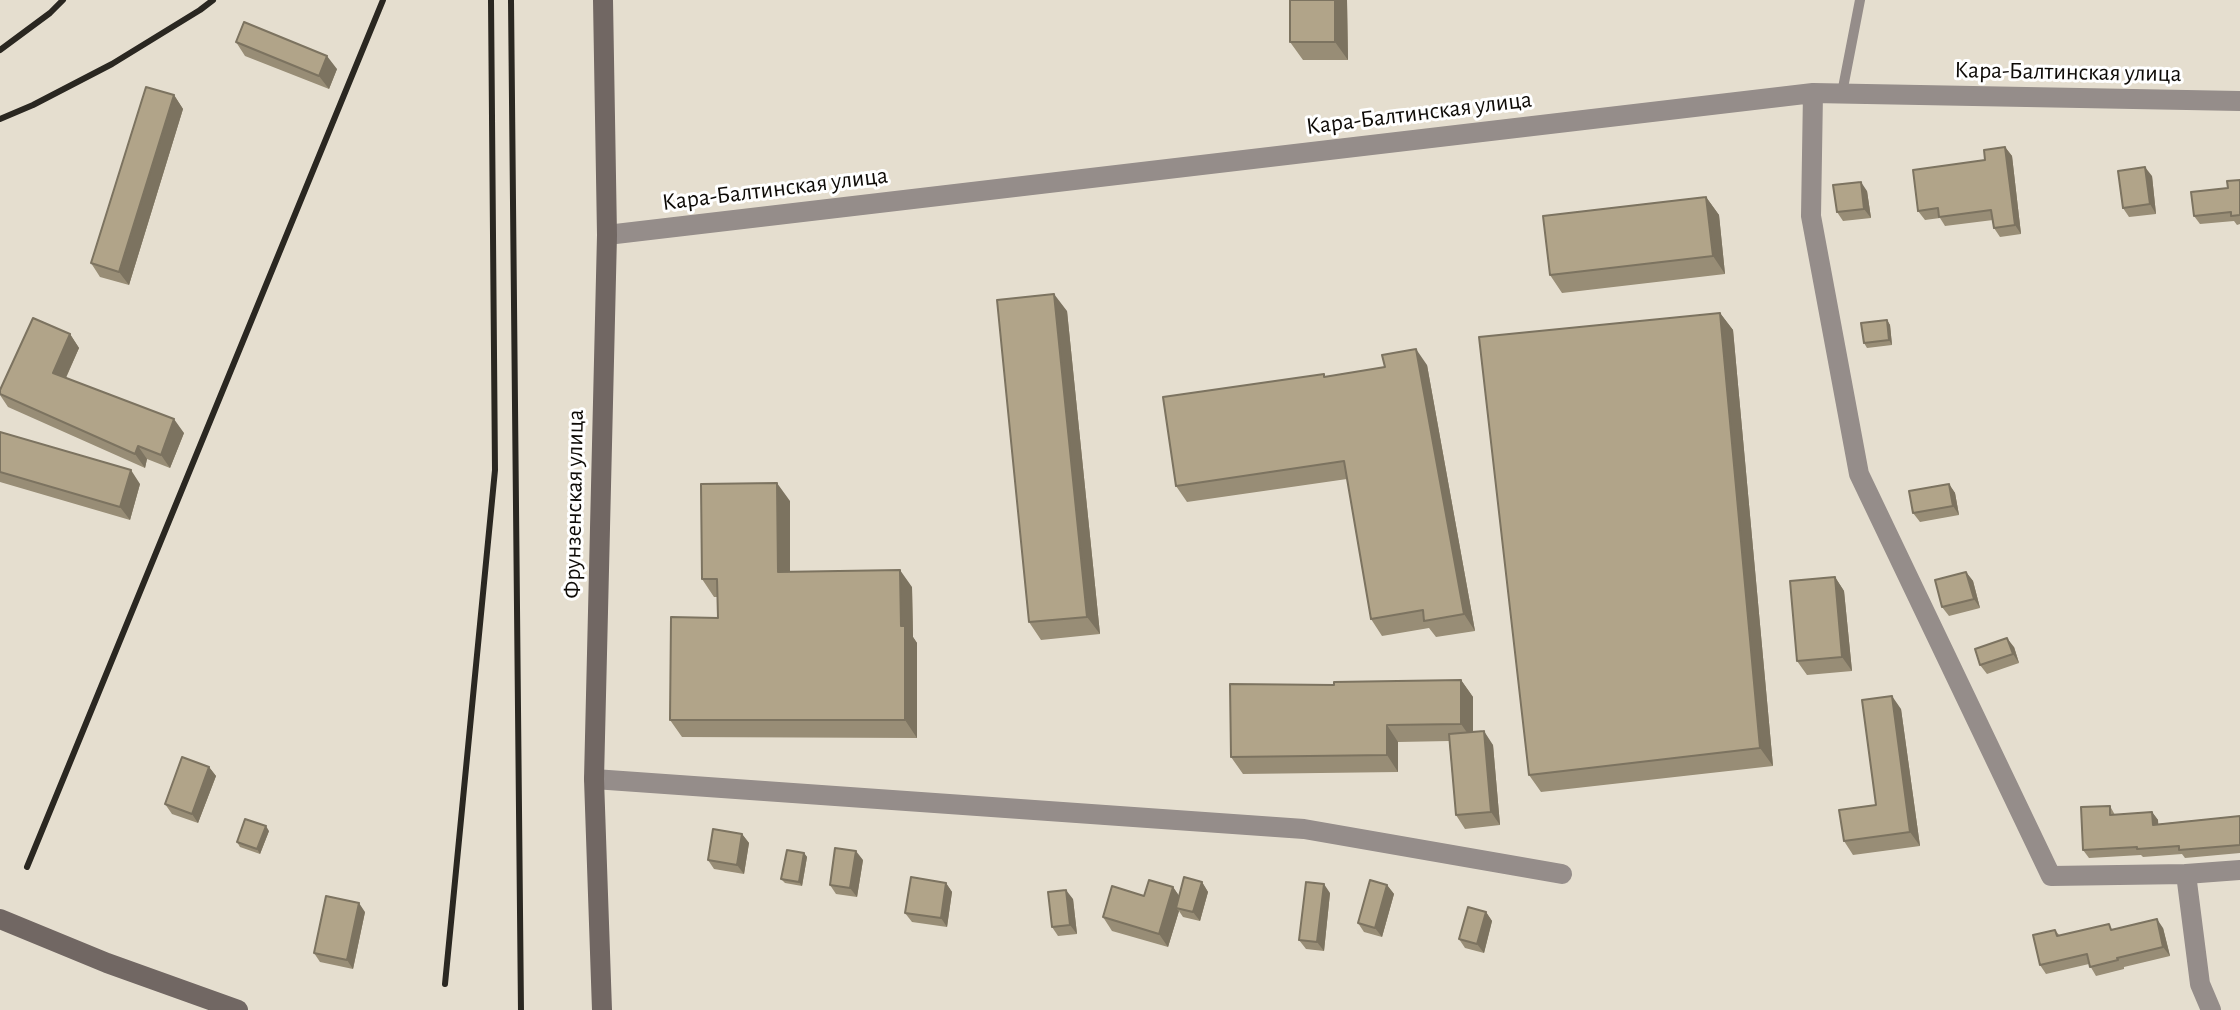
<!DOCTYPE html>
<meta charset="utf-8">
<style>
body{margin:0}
canvas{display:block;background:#e5decf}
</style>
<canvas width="2240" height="1010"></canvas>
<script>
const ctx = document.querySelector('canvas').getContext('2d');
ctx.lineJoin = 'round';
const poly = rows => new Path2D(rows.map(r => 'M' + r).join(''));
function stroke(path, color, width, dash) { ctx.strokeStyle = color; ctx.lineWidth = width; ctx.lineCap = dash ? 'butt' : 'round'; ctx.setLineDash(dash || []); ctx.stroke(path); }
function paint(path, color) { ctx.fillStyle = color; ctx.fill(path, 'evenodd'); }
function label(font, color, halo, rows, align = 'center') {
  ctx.font = font + ' "Alegreya Sans",sans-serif'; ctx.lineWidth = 6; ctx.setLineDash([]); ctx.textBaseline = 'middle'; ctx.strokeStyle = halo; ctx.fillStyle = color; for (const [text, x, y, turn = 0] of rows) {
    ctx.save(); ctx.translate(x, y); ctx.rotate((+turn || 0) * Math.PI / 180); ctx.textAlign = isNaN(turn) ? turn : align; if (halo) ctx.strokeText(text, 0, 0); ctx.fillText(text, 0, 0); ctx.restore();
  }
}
stroke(poly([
 [1842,93,1860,0]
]), '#958d8a', 10);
stroke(poly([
 [1813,93,1811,216,1859,474,2051,876,2186,874,2240,870],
 [607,235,1813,93,2240,101],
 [594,779,1304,829,1562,874],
 [2186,874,2200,984,2211,1010]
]), '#958d8a', 20);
stroke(poly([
 [0,919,107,963,238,1010],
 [602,1010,594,779,607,235,603,0]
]), '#716763', 20);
stroke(poly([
 [511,0,521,1010],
 [0,50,50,13,63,0],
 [0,119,33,105,112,64,200,10,213,0],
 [27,867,383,0],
 [445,984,495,470,491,0]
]), '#2a2721', 6);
paint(poly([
 [1290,0,1347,0,1348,60,1303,60,1290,42],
 [236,42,337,69,329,89,245,56],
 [174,95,183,109,129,285,100,277,91,263],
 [2005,147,2012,156,2021,234,2000,237,1994,228,1993,220,1945,226,1940,218,1925,220,1918,211,1985,160],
 [2152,176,2156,214,2129,217,2123,208],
 [2240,180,2240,224,2237,225,2234,221,2200,224,2194,216,2228,188],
 [1867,191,1871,218,1843,221,1837,212],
 [1706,197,1719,215,1725,274,1562,293,1550,275],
 [1067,311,1100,634,1041,640,1029,622],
 [1720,313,1733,330,1773,766,1541,792,1529,775],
 [1887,320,1890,325,1892,345,1867,348,1864,343],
 [70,334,79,348,66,378,184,433,170,468,147,459,145,468,8,407,0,395,0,390],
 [1427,365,1475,631,1436,637,1429,628,1382,636,1371,619,1347,479,1187,502,1176,486,1325,377],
 [0,432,140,484,130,520,0,482],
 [1949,484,1955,493,1959,515,1920,522,1913,513],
 [790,501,790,572,912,587,913,637,917,643,917,738,682,737,670,720,718,618,717,597,714,597,702,579],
 [1966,572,1973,581,1980,608,1949,616,1942,607],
 [1835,577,1844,591,1852,671,1807,675,1797,661],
 [2014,647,2019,663,1987,674,1980,665],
 [1461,680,1473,697,1473,732,1493,745,1500,825,1465,829,1456,815,1449,741,1398,742,1398,772,1243,774,1231,757,1334,685],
 [1901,709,1920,846,1853,855,1844,841,1876,805],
 [209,767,216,776,198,823,172,814,165,804],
 [2110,806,2115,815,2152,812,2158,820,2158,824,2240,816,2240,853,2185,858,2182,854,2143,857,2141,855,2089,858,2083,850],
 [269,831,260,854,240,847,237,842],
 [742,834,749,843,744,874,714,869,708,860],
 [804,853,807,857,802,886,785,883,781,879],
 [863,860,857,897,836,894,830,885],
 [1202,882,1208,892,1200,921,1183,917,1179,911,1168,947,1112,931,1103,917,1144,896,1173,887,1179,896],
 [946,883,952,892,947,927,912,922,905,913],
 [1387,885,1394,894,1382,937,1364,932,1358,923],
 [1330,893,1324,951,1306,949,1299,940],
 [1073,899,1077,934,1058,936,1052,927],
 [365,912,353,969,320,962,314,953],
 [1486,912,1492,921,1484,953,1465,948,1459,939],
 [2163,928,2170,956,2124,967,2124,969,2096,976,2089,964,2046,974,2040,965,2055,930,2060,936,2113,929]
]), '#988d76');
paint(poly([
 [1335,0,1347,0,1348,60,1335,42],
 [327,56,337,69,329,89,319,76],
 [174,95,183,109,129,285,119,272],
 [2005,147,2012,156,2021,234,2015,225],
 [2145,167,2152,176,2156,214,2150,204],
 [1861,182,1867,191,1871,218,1864,209],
 [1706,197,1719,215,1725,274,1713,256],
 [1054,294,1067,311,1100,634,1087,617],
 [1720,313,1733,330,1773,766,1760,748],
 [1887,320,1890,325,1892,345,1889,340],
 [70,334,79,348,62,386,53,373],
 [1416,349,1427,365,1475,631,1464,614],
 [174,419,184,433,170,468,161,455],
 [138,446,147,459,145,468,135,454],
 [131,470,140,484,130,520,120,507],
 [777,483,790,501,790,590,778,572],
 [1949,484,1955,493,1959,515,1953,506],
 [900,570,912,587,913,637,917,643,917,738,905,720,901,626],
 [1966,572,1973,581,1980,608,1974,599],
 [1835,577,1844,591,1852,671,1842,657],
 [2007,638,2014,647,2019,663,2013,654],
 [1461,680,1473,697,1473,741,1461,724],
 [1892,696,1901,709,1920,846,1910,832],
 [1387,725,1398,742,1398,772,1387,755],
 [1484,731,1493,745,1500,825,1491,812],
 [209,767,216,776,198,823,192,814],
 [2152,812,2158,820,2159,833,2153,825],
 [266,826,269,831,260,854,257,849],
 [742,834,749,843,744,874,737,865],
 [856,851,863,860,857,897,850,888],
 [804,853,807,857,802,886,799,882],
 [1202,882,1208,892,1200,921,1193,912],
 [946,883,952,892,947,927,941,918],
 [1324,884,1330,893,1324,951,1317,942],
 [1387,885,1394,894,1382,937,1375,928],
 [1173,887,1182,900,1176,908,1179,911,1168,947,1159,934],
 [1066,890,1073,899,1077,934,1070,925],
 [359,903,365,912,353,969,347,960],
 [1486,912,1492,921,1484,953,1477,944],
 [2157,919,2163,928,2170,956,2163,947]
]), '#7c7360');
const building = poly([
 [1290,0,1335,0,1335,42,1290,42,1290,0],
 [244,22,327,56,319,76,236,42,244,22],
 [146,87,174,95,119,272,91,263,146,87],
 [2005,147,2015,225,1994,228,1991,210,1939,217,1938,208,1918,211,1913,170,1985,160,1984,150,2005,147],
 [2145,167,2150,204,2123,208,2118,171,2145,167],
 [2240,180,2240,215,2231,216,2231,212,2194,216,2191,192,2228,188,2227,181,2240,180],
 [1861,182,1864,209,1837,212,1833,185,1861,182],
 [1706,197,1713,256,1550,275,1543,216,1706,197],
 [1054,294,1087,617,1029,622,997,300,1054,294],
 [1720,313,1760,748,1529,775,1479,337,1720,313],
 [33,318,70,334,53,373,174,419,161,455,138,446,135,454,0,394,0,390,33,318],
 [1887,320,1889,340,1864,343,1861,323,1887,320],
 [1416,349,1464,614,1424,621,1423,610,1371,619,1344,461,1176,486,1163,397,1324,374,1324,377,1385,367,1382,355,1416,349],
 [0,432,131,470,120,507,0,472,0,432],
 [777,483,778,572,900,570,901,626,905,626,905,720,670,720,671,617,718,618,717,579,702,579,701,484,777,483],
 [1949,484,1953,506,1913,513,1909,491,1949,484],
 [1966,572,1974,599,1942,607,1935,580,1966,572],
 [1835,577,1842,657,1797,661,1790,581,1835,577],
 [2007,638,2013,654,1980,665,1975,649,2007,638],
 [1461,680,1461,724,1387,725,1387,755,1231,757,1230,684,1334,685,1334,682,1461,680],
 [1892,696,1910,832,1844,841,1839,810,1876,805,1862,700,1892,696],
 [1484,731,1491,812,1456,815,1449,734,1484,731],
 [182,757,209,767,192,814,165,804,182,757],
 [2110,806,2110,815,2152,812,2153,825,2240,816,2240,845,2179,850,2179,846,2137,849,2137,847,2083,850,2081,807,2110,806],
 [245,819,266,826,257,849,237,842,245,819],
 [713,829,742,834,737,865,708,860,713,829],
 [835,848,856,851,850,888,830,885,835,848],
 [787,850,804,853,799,882,781,879,787,850],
 [911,877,946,883,941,918,905,913,911,877],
 [1184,877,1202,882,1193,912,1176,908,1184,877],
 [1149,880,1173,887,1159,934,1103,917,1112,886,1144,896,1149,880],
 [1370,880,1387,885,1375,928,1358,923,1370,880],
 [1306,882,1324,884,1317,942,1299,940,1306,882],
 [1066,890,1070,925,1052,927,1048,892,1066,890],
 [326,896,359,903,347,960,314,953,326,896],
 [1468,907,1486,912,1477,944,1459,939,1468,907],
 [2157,919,2163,947,2117,958,2118,960,2090,967,2087,954,2040,965,2033,935,2055,930,2057,936,2109,924,2111,930,2157,919]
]);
paint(building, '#b1a489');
stroke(building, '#7c7360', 2);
label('24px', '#0e0b07', '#fff', [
 ["Кара-Балтинская улица",2068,72,1],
 ["Кара-Балтинская улица",1419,113,-7],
 ["Кара-Балтинская улица",775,189,-7],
 ["Фрунзенская улица",574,504,-89]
]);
</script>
